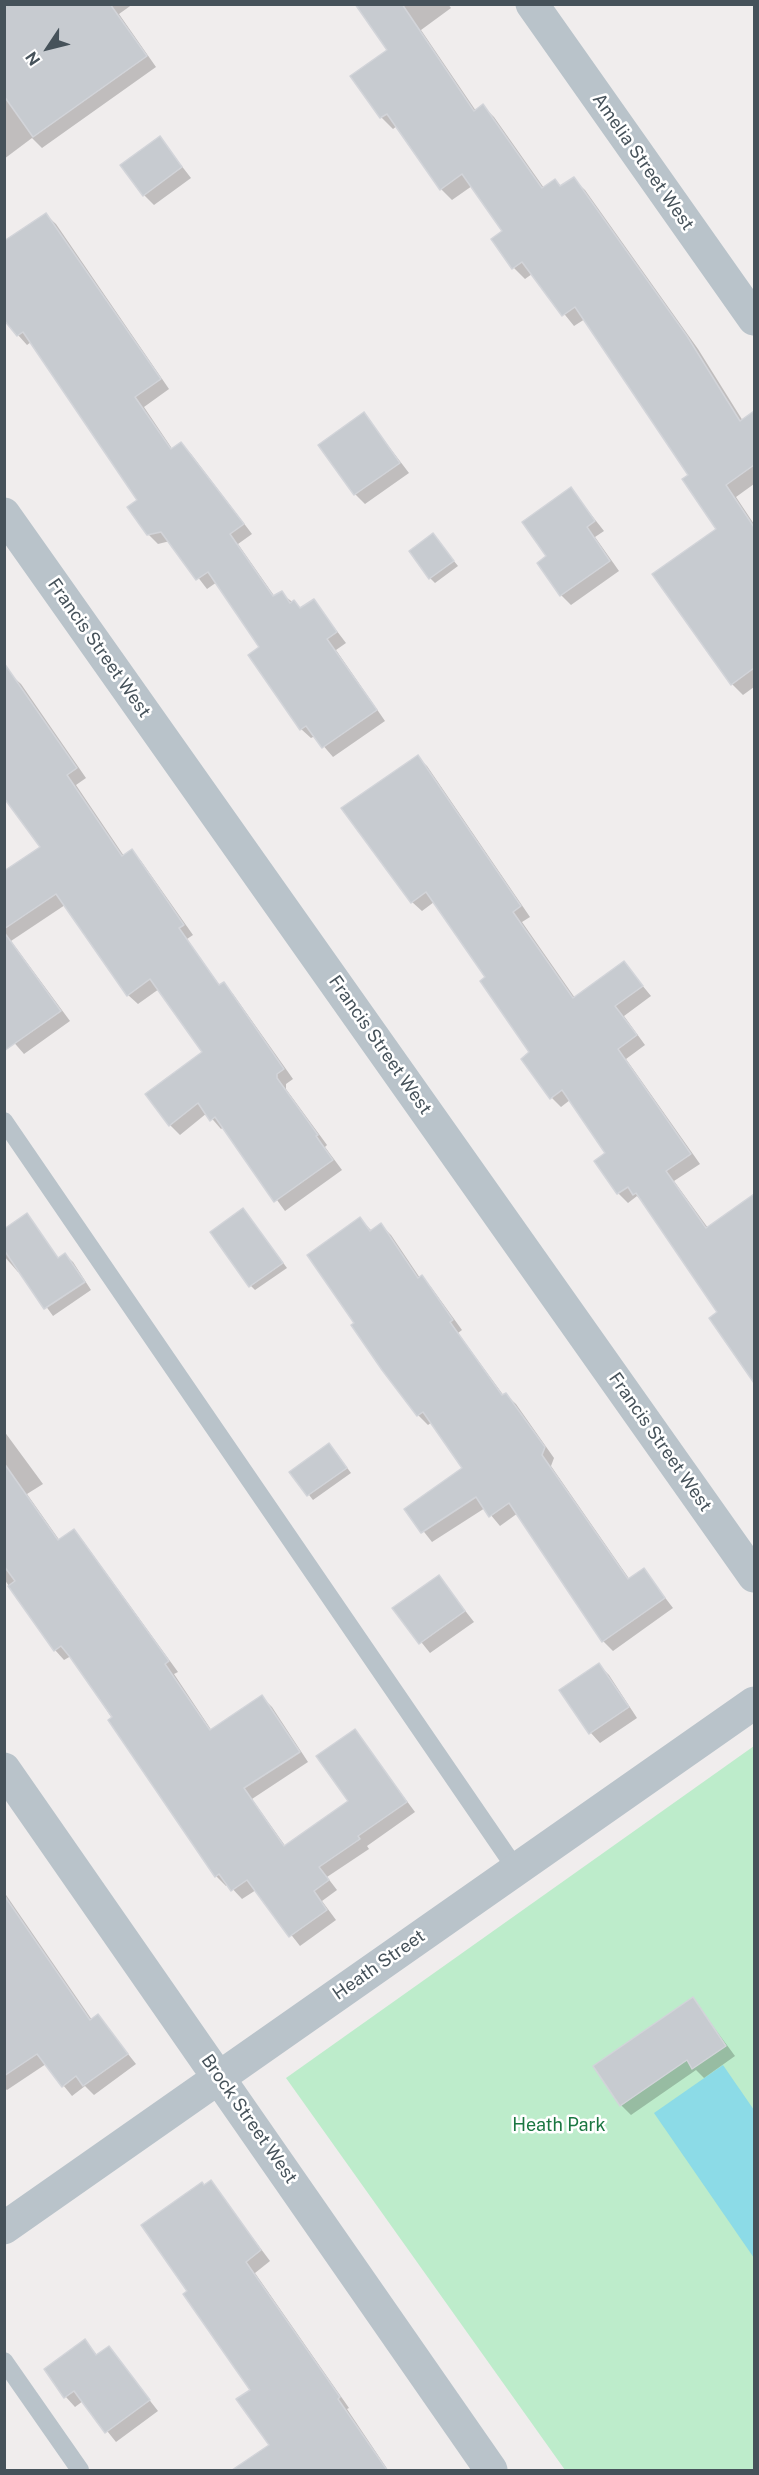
<!DOCTYPE html>
<style>
body{margin:0}
#map{position:relative;width:759px;height:2475px;overflow:hidden;background:#f0eded;font-family:"Public Sans",sans-serif}
canvas{display:block}
.frame{position:absolute;inset:0;border:6px solid #46525a;pointer-events:none}
.north{position:absolute;left:18px;top:18px;width:60px;height:60px;-webkit-text-stroke:4px #fff;paint-order:stroke;rotate:235deg;font-size:16px;font-weight:700;line-height:24px;text-align:center;color:#46525a}
.north::after{content:'';display:block;margin:auto;width:21px;height:27px;background:#46525a;clip-path:polygon(50% 0,100% 100%,50% 72%,0 100%)}
</style>
<div id="map">
<canvas width="759" height="2475"></canvas>
<div class="frame"></div>
<div class="north">N</div>
</div>
<script>
const ctx = document.querySelector('canvas').getContext('2d');
ctx.lineJoin = 'round';
function paint(path, color) { ctx.fillStyle = color; ctx.fill(path, 'evenodd'); }
const poly = rows => new Path2D(rows.map(r => 'M' + r).join(''));
function stroke(path, color, width, dash) { ctx.strokeStyle = color; ctx.lineWidth = width; ctx.lineCap = dash ? 'butt' : 'round'; ctx.setLineDash(dash || []); ctx.stroke(path); }
function label(font, color, halo, rows, align = 'center') {
  ctx.font = font + ' "Public Sans",sans-serif'; ctx.lineWidth = 5; ctx.setLineDash([]); ctx.textBaseline = 'middle'; ctx.strokeStyle = halo; ctx.fillStyle = color; for (const [text, x, y, turn = 0] of rows) {
    ctx.save(); ctx.translate(x, y); ctx.rotate((+turn || 0) * Math.PI / 180); ctx.textAlign = isNaN(turn) ? turn : align; if (halo) ctx.strokeText(text, 0, 0); ctx.fillText(text, 0, 0); ctx.restore();
  }
}
paint(poly([
 [754,1746,754,2470,565,2470,286,2078]
]), '#bdeccb');
paint(poly([
 [723,2065,754,2110,754,2258,654,2113]
]), '#8cdbe7');
paint(poly([
 [4,4,133,4,119,14,156,67,42,148,32,138,4,159],
 [361,4,448,4,451,8,421,30,476,111,483,106,494,117,544,188,555,180,562,187,573,179,585,190,698,349,743,421,754,431,754,484,736,497,754,524,754,687,743,695,732,684,718,529,690,475,585,319,574,326,532,274,525,279,514,268,493,239,504,231,472,186,452,200,441,189,397,126,393,129,381,117,353,76,389,51],
 [160,138,191,178,154,205,144,195],
 [46,215,56,224,169,389,144,407,173,450,181,444,191,454,252,534,238,544,275,597,281,593,301,609,314,601,346,643,336,650,385,721,333,757,315,736,311,738,301,729,261,647,217,582,207,589,170,541,158,544,148,534,139,501,31,342,27,345,18,335],
 [364,414,409,473,365,504,355,494],
 [571,489,604,531,595,537,619,571,571,605,561,595,549,557],
 [433,535,458,566,435,583,430,578],
 [11,675,21,684,86,778,76,785,124,856,131,851,141,861,193,935,187,939,220,986,223,984,233,994,293,1079,286,1084,286,1089,327,1145,325,1147,342,1170,285,1211,224,1127,221,1129,207,1113,180,1135,170,1125,204,1052,159,989,138,1004,128,995,65,905,11,941,70,1021,24,1054,4,1031,4,887,42,848],
 [417,757,427,766,530,917,522,922,575,998,624,963,651,996,624,1016,645,1045,626,1059,700,1164,674,1181,708,1228,746,1201,754,1209,754,1379,711,1318,719,1312,644,1203,637,1196,628,1203,618,1193,607,1153,570,1100,561,1107,552,1098,531,1053,487,978,434,902,422,911,412,902],
 [27,1215,59,1259,65,1255,73,1262,91,1290,53,1316,20,1270,18,1272,4,1256,4,1230],
 [248,1215,287,1268,255,1290,251,1286],
 [360,1219,372,1231,381,1225,391,1235,420,1278,431,1287,462,1330,458,1333,504,1396,506,1395,516,1404,554,1458,551,1466,630,1580,644,1570,673,1608,613,1651,603,1641,518,1513,500,1526,485,1508,432,1542,406,1509,465,1468,432,1422,428,1425,418,1415,383,1369,356,1323],
 [4,1431,43,1484,27,1494,60,1541,73,1531,83,1541,178,1672,174,1674,212,1731,262,1697,272,1707,308,1762,252,1799,286,1847,350,1802,355,1731,415,1812,367,1846,369,1849,327,1877,337,1890,322,1901,336,1920,300,1946,256,1890,242,1899,228,1884,226,1886,216,1876,71,1656,64,1660,55,1650,4,1579],
 [334,1450,351,1473,313,1500,291,1472],
 [439,1577,474,1622,430,1653,394,1608],
 [599,1665,609,1675,637,1718,600,1743,591,1733],
 [4,1892,92,2020,98,2016,136,2064,94,2095,85,2086,72,2096,46,2064,7,2090,4,2088],
 [693,1999,735,2056,704,2078,696,2070,631,2115,621,2105],
 [211,2182,270,2261,255,2273,349,2408,347,2409,388,2470,287,2470,238,2399,252,2390,190,2291,204,2186],
 [85,2341,98,2356,109,2348,158,2411,116,2442,83,2401,75,2407,66,2397,46,2369]
]), '#0003');
const building = poly([
 [4,4,110,4,147,56,33,137,4,96,4,4],
 [355,4,402,4,474,111,483,104,542,188,555,179,560,186,574,177,687,336,740,421,754,411,754,465,726,485,754,527,754,668,731,685,652,574,716,529,682,479,688,475,575,307,562,316,522,262,512,269,491,239,502,231,462,174,440,190,387,114,380,118,350,76,387,50,355,4],
 [160,136,182,167,143,196,120,165,160,136],
 [46,213,161,379,135,397,171,449,181,442,244,524,230,534,273,596,282,591,290,603,294,600,300,608,314,599,337,632,327,639,377,710,322,748,306,726,300,730,248,655,259,647,208,572,196,580,161,532,147,535,127,507,137,500,23,332,17,336,4,320,4,241,46,213],
 [364,412,400,463,354,495,318,445,364,412],
 [571,487,595,521,587,527,610,561,560,596,537,563,546,556,522,522,571,487],
 [433,533,454,561,429,579,409,551,433,533],
 [4,663,77,768,67,775,122,856,132,849,184,925,179,928,219,985,224,982,284,1069,277,1074,277,1078,318,1135,316,1136,333,1160,274,1202,215,1117,210,1121,198,1103,169,1126,145,1094,202,1052,150,979,127,996,56,894,4,929,4,871,40,847,4,798,4,663],
 [418,755,521,906,513,912,573,998,624,961,643,986,615,1006,637,1035,618,1049,691,1154,666,1171,706,1228,754,1194,754,1383,709,1318,717,1312,636,1193,633,1195,628,1187,617,1194,594,1161,605,1153,562,1090,550,1099,521,1059,529,1052,480,981,485,977,426,892,411,903,341,808,418,755],
 [4,932,61,1011,4,1051,4,932],
 [243,1208,283,1263,249,1287,210,1232,243,1208],
 [27,1213,58,1258,65,1253,85,1282,44,1309,4,1250,4,1229,27,1213],
 [360,1217,370,1231,381,1223,418,1278,422,1275,453,1320,450,1322,502,1395,506,1393,545,1447,542,1455,628,1579,644,1568,665,1598,602,1642,509,1503,489,1517,476,1497,421,1533,404,1509,462,1468,423,1412,417,1416,382,1370,351,1325,354,1323,307,1255,360,1217],
 [329,1443,347,1468,307,1496,289,1472,329,1443],
 [4,1463,58,1540,74,1529,169,1661,165,1664,210,1730,262,1695,300,1752,244,1788,284,1846,348,1801,316,1756,355,1729,407,1802,358,1836,360,1839,319,1867,329,1880,314,1891,327,1910,289,1937,247,1880,231,1891,219,1874,215,1877,108,1720,112,1717,70,1657,61,1646,54,1651,8,1586,15,1581,4,1566,4,1463],
 [439,1575,465,1611,419,1644,392,1608,439,1575],
 [599,1663,629,1707,589,1734,559,1690,599,1663],
 [4,1895,90,2020,98,2014,128,2054,83,2086,76,2076,62,2087,37,2054,4,2076,4,1895],
 [693,1997,726,2046,692,2069,687,2060,620,2106,593,2066,693,1997],
 [211,2180,261,2250,246,2262,340,2397,338,2399,387,2470,232,2470,269,2445,236,2399,250,2390,183,2294,187,2291,141,2225,202,2182,204,2185,211,2180],
 [85,2339,96,2355,109,2346,150,2400,105,2433,74,2391,64,2398,44,2369,85,2339]
]);
paint(building, '#c7cbd0');
stroke(building, '#d2d4d9', 1.5);
stroke(poly([
 [4,1121,516,1869],
 [4,2361,80,2470]
]), '#b9c3ca', 18);
stroke(poly([
 [532,4,754,319],
 [4,514,754,1576],
 [4,1769,491,2470],
 [4,2228,754,1703]
]), '#b9c3ca', 33);
label('18px', '#46525a', '#fff', [
 ["Amelia Street West",643,162,55],
 ["Francis Street West",99,648,55],
 ["Francis Street West",380,1045,55],
 ["Francis Street West",660,1442,55],
 ["Heath Street",379,1965,-35],
 ["Brock Street West",249,2119,55]
]);
label('18px', '#1b7742', '#fff', [
 ["Heath Park",559,2125]
]);
</script>
